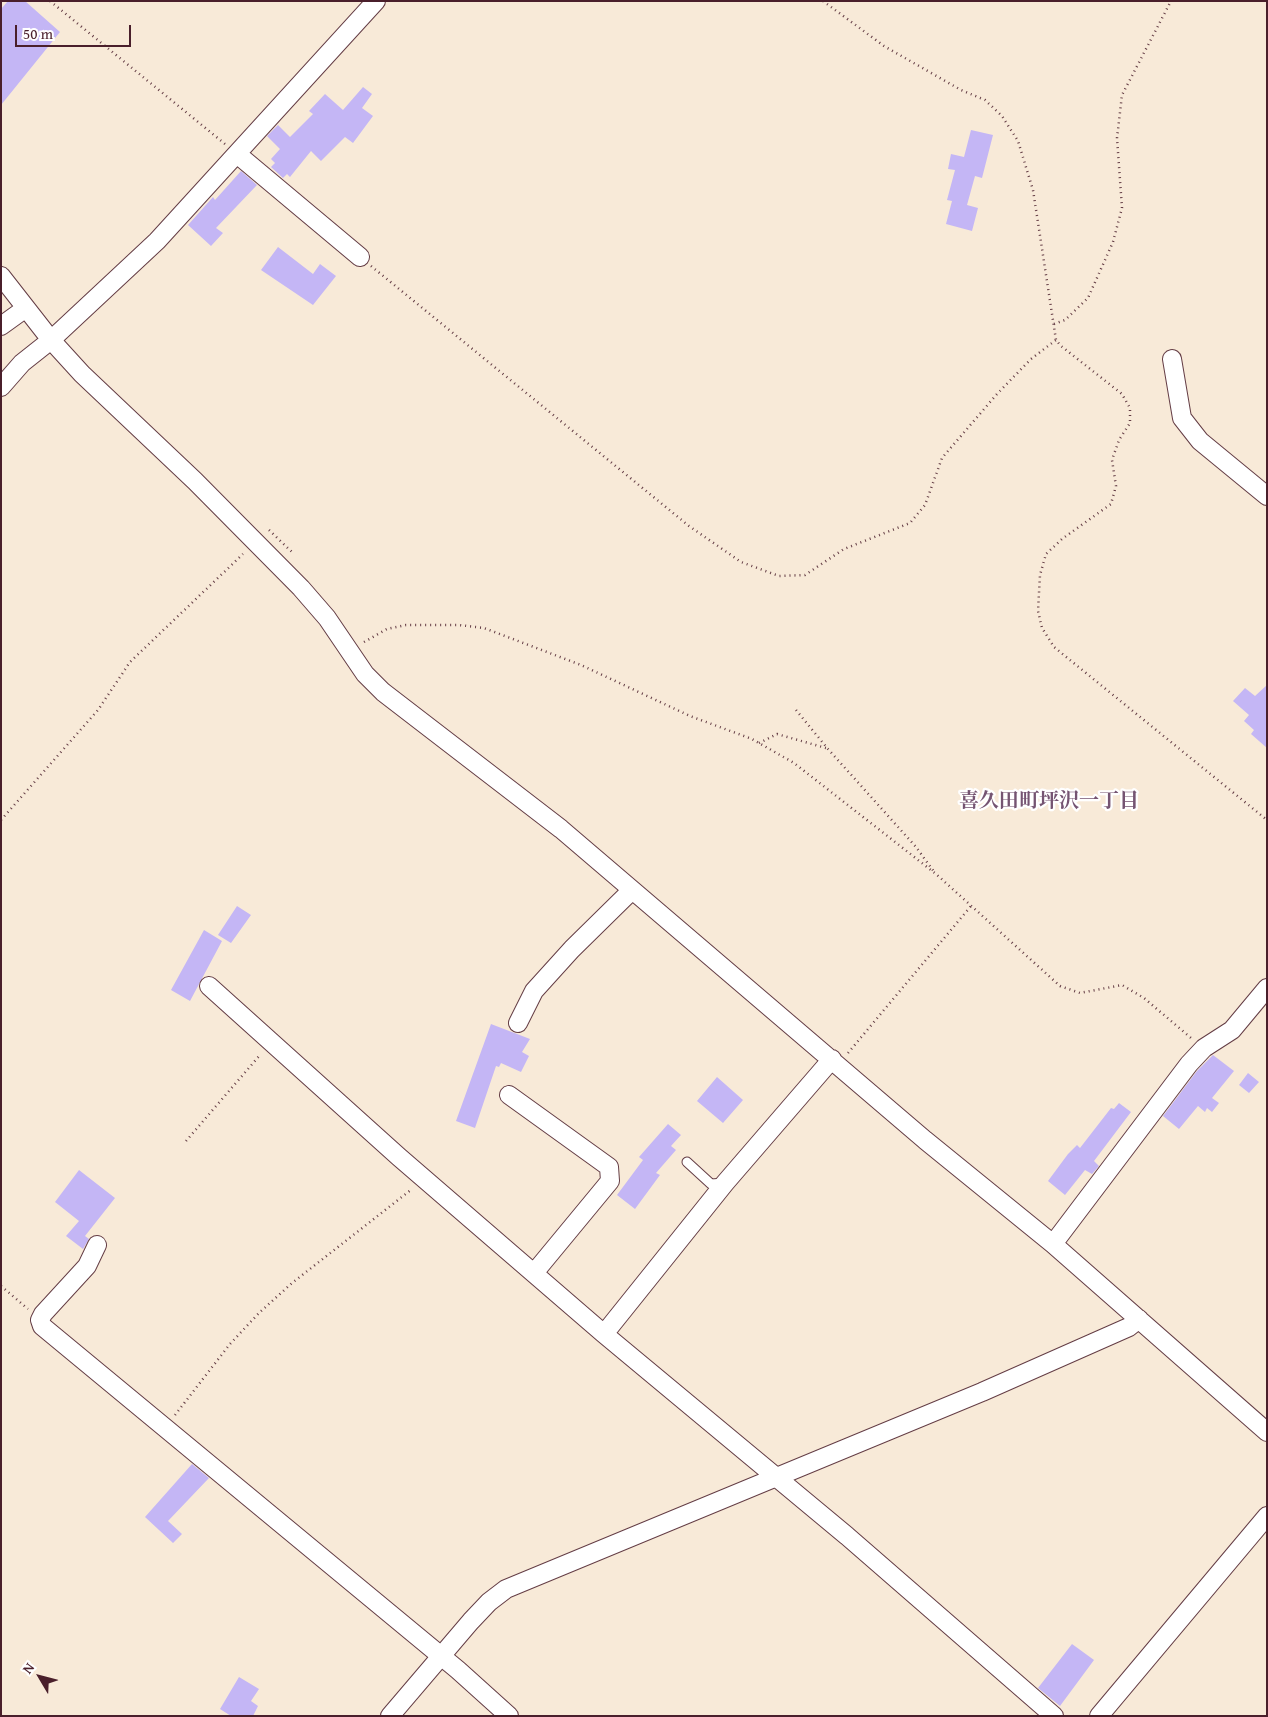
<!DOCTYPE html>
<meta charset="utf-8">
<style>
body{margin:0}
#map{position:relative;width:1268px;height:1717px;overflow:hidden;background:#f8ead8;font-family:"Gentium Book Plus",serif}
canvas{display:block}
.frame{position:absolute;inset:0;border:2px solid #4a1f2b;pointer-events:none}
.north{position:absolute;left:15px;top:1652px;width:50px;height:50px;-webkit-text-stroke:4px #fff;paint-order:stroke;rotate:307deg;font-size:14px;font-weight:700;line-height:20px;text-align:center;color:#4a1f2b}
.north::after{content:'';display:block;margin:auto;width:18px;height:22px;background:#4a1f2b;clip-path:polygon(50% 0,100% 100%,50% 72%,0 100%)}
.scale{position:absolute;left:15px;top:25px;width:116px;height:22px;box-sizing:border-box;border:2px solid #4a1f2b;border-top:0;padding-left:6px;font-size:15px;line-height:18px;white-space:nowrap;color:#4a1f2b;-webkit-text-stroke:4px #fff;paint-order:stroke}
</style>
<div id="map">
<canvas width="1268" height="1717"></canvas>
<div class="frame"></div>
<div class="north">N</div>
<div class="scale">50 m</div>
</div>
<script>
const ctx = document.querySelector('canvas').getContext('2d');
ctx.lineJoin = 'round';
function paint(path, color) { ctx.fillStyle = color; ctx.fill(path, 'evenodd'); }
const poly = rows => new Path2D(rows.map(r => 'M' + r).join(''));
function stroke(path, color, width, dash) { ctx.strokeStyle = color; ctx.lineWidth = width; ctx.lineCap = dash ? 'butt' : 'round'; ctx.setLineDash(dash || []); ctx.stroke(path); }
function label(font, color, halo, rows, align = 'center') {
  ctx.font = font + ' "Gentium Book Plus","Noto Serif JP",serif'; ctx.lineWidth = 4.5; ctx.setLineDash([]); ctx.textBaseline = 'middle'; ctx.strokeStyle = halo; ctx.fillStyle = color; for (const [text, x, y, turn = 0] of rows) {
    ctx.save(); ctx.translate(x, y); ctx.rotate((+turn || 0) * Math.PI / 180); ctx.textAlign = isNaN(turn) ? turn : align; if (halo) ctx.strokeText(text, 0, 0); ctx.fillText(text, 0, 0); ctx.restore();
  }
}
paint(poly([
 [8,1,25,1,60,32,1,105,1,9],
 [363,87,372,94,362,108,373,116,353,143,345,137,321,161,311,151,290,177,287,174,283,178,271,167,275,163,271,159,280,149,267,136,278,125,290,137,313,114,309,111,325,94,343,110],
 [971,130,993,135,982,178,975,176,967,205,978,208,972,231,946,224,952,201,947,200,955,170,948,169,951,154,964,157],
 [241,171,257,185,216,228,223,233,211,246,188,225,213,197,215,200],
 [278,247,313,274,320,264,336,276,313,305,261,270],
 [1267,685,1267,748,1251,734,1254,730,1244,721,1249,715,1233,701,1245,688,1255,696],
 [237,906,251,915,231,943,218,935],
 [204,930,222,941,190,1001,171,990],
 [491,1024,530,1039,522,1052,529,1056,521,1072,501,1063,499,1067,496,1066,475,1128,456,1121],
 [1213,1055,1234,1071,1212,1098,1219,1103,1212,1112,1207,1108,1205,1112,1198,1106,1179,1129,1163,1116,1197,1071],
 [1248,1073,1259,1082,1249,1093,1239,1085],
 [717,1077,743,1100,723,1123,697,1101],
 [1119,1103,1131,1112,1094,1161,1099,1166,1092,1174,1085,1170,1065,1195,1048,1181,1068,1154,1077,1145,1080,1148,1111,1108,1114,1109],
 [668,1124,681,1135,671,1146,676,1150,656,1173,660,1175,635,1209,617,1195,643,1160,639,1157],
 [79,1170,115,1198,85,1236,89,1239,83,1249,66,1236,79,1221,55,1202],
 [192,1464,209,1478,168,1521,182,1534,173,1543,145,1517],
 [1072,1644,1094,1660,1060,1706,1038,1688],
 [239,1677,259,1689,251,1701,258,1706,253,1716,231,1716,220,1709]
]), '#c4b6f5');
const service = poly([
 [687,1162,711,1184,725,1183]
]);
const minor = poly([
 [237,154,360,257],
 [1,276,51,340,82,374,195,481,301,588,327,618,365,674,383,692,561,829,925,1140,1053,1244,1267,1432],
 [1,326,26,308],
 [1172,359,1182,418,1200,441,1267,496],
 [1,387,22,363,51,340,157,241,376,1],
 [209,986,399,1157,604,1334,847,1536,1054,1716],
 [518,1023,534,991,572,949,632,890],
 [509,1095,609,1167,610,1181,534,1273],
 [1053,1244,1189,1064,1204,1048,1232,1030,1267,988],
 [97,1245,87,1266,43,1314,40,1320,42,1326,458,1670,509,1716],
 [604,1334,725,1183,832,1059],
 [390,1716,471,1621,489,1602,506,1589,982,1392,1129,1327,1139,1319],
 [1099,1716,1267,1516]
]);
stroke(service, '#643d45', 11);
stroke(minor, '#643d45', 20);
stroke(poly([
 [50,1,225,144],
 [823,1,884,46,961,90,985,100,1002,116,1018,141,1033,190,1056,340,1061,346,1122,394,1130,408,1130,423,1119,440,1112,460,1116,486,1111,504,1062,539,1046,554,1040,575,1038,611,1042,628,1054,647,1267,820],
 [371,266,689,526,741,562,779,576,805,575,844,549,910,523,925,505,942,458,997,394,1031,359,1056,340],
 [1054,324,1065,320,1088,298,1113,242,1122,208,1117,138,1122,95,1171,1],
 [269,530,293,553],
 [364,642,387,629,406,625,459,625,484,628,581,665,690,716,752,739,794,763,936,874,1060,986,1080,993,1122,985,1144,998,1191,1038],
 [796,710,828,749,916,847,935,873],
 [759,743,777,734,826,748],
 [1,820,98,710,130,662,243,554],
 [848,1053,971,906],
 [186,1141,260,1055],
 [1,1286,28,1309],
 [175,1415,230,1344,259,1313,292,1283,412,1189]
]), '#643d45', 2.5, [1, 4]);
stroke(service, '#fff', 9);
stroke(minor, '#fff', 18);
label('bold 20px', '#755472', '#fff', [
 ["喜久田町坪沢一丁目",1049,802]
]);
</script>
